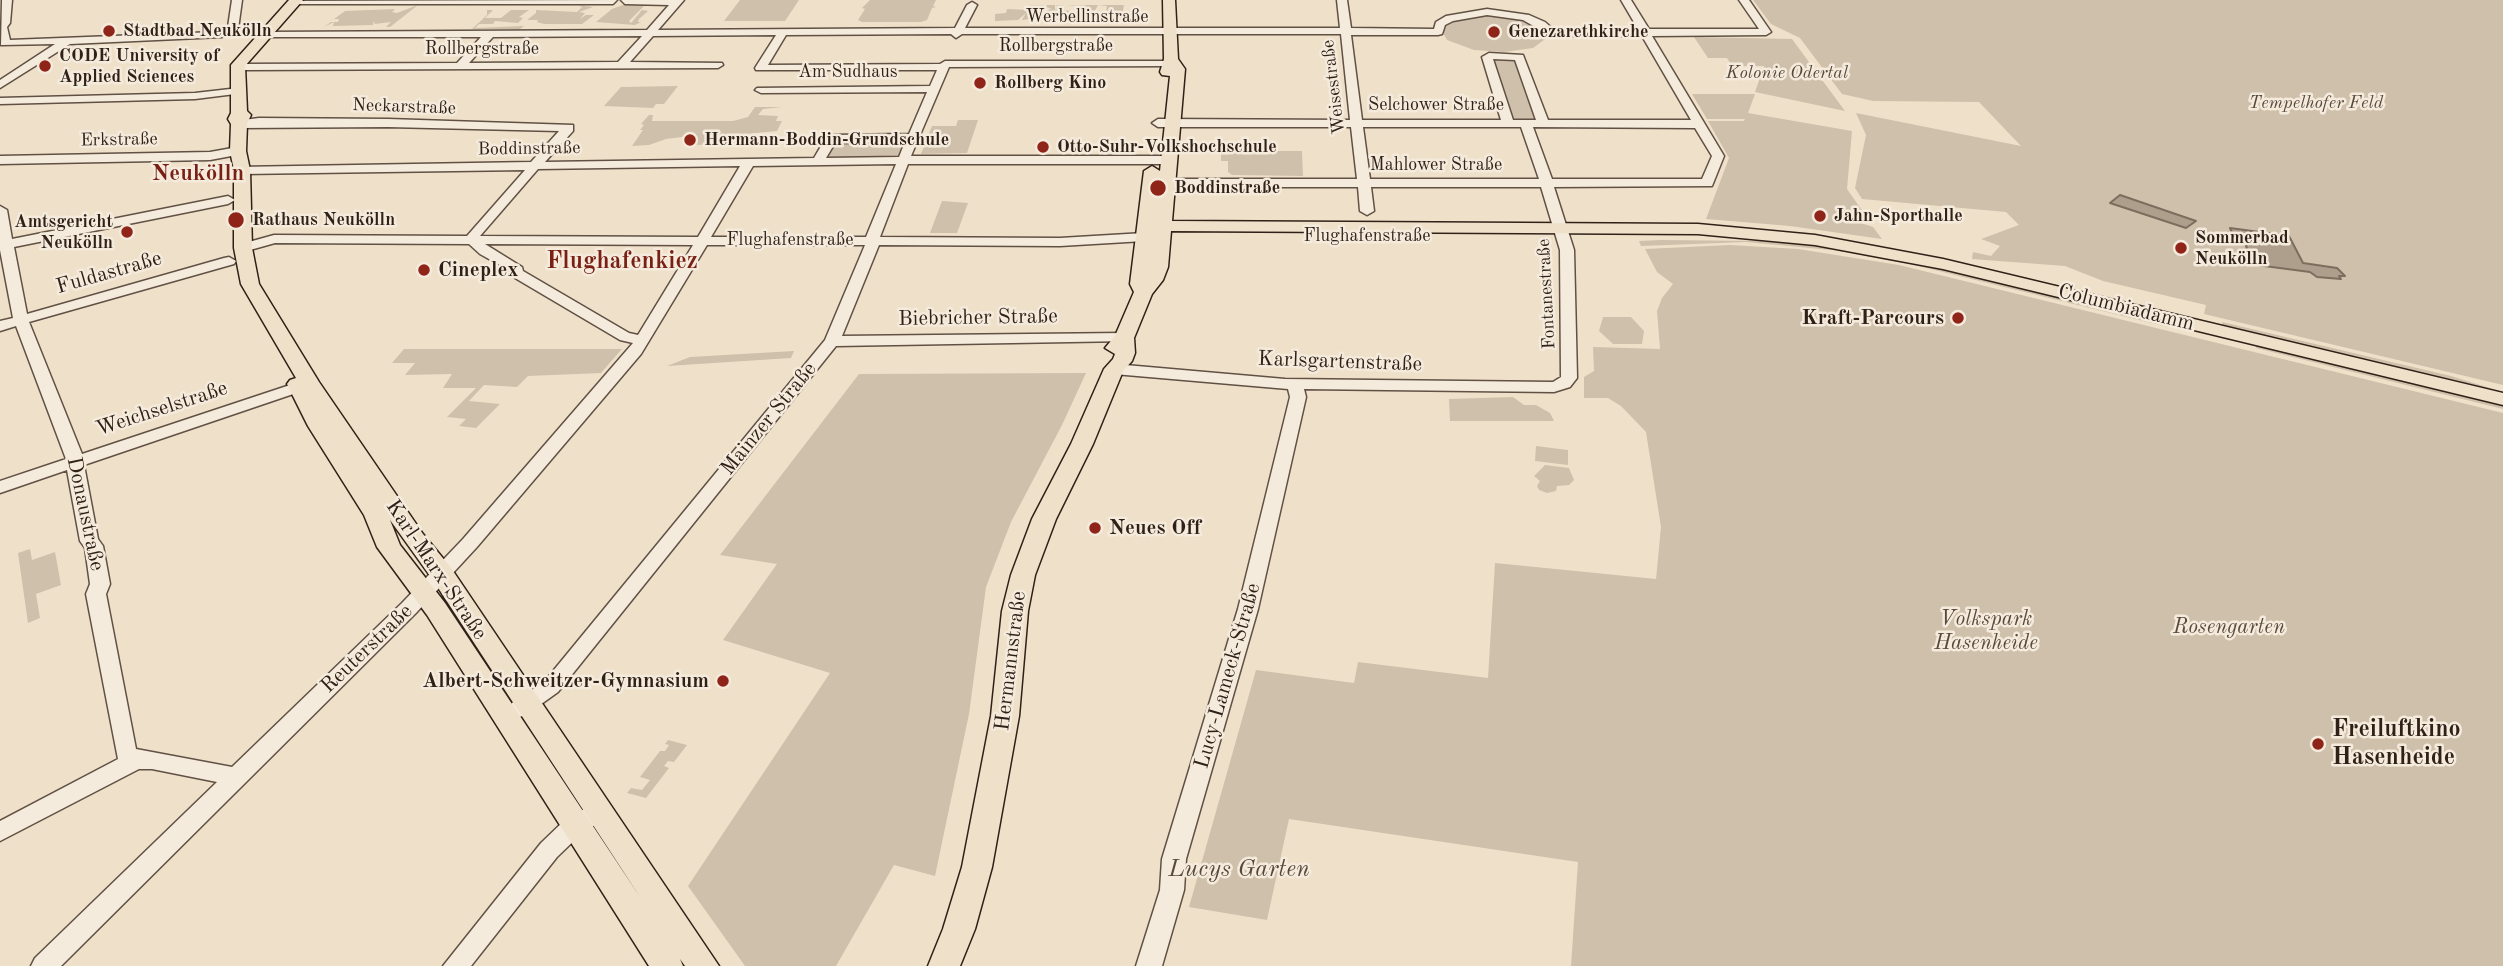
<!DOCTYPE html>
<meta charset="utf-8">
<style>
body{margin:0}
canvas{display:block;background:#efe0c9}
</style>
<canvas width="2503" height="966"></canvas>
<script>
const ctx = document.querySelector('canvas').getContext('2d');
ctx.lineJoin = 'round';
function paint(path, color) { ctx.fillStyle = color; ctx.fill(path, 'evenodd'); }
const poly = rows => new Path2D(rows.map(r => 'M' + r).join(''));
function stroke(path, color, width, dash) { ctx.strokeStyle = color; ctx.lineWidth = width; ctx.lineCap = dash ? 'butt' : 'round'; ctx.setLineDash(dash || []); ctx.stroke(path); }
function label(font, color, halo, rows, align = 'center') {
  ctx.font = font + ' "Old Standard TT",serif'; ctx.lineWidth = 5; ctx.setLineDash([]); ctx.textBaseline = 'middle'; ctx.strokeStyle = halo; ctx.fillStyle = color; for (const [text, x, y, turn = 0] of rows) {
    ctx.save(); ctx.translate(x, y); ctx.rotate((+turn || 0) * Math.PI / 180); ctx.textAlign = isNaN(turn) ? turn : align; if (halo) ctx.strokeText(text, 0, 0); ctx.fillText(text, 0, 0); ctx.restore();
  }
}
paint(poly([
 [740,0,799,0,785,21,724,21],
 [870,0,936,0,933,6,936,7,932,8,927,20,921,22,862,22,858,20,865,9,862,8],
 [1753,0,2503,0,2503,385,2204,314,2206,305,2103,281,2065,266,1972,259,1973,252,1991,256,2000,246,1981,239,2019,225,2006,212,1862,199,1855,188,1866,135,1856,113,2021,146,1979,102,1873,101,1842,94,1800,38,1771,24],
 [418,5,390,27,386,27,391,22,375,24,374,21,373,25,333,26,334,22,324,27,331,22,338,22,339,19,334,19,345,11,395,9,392,12,397,13],
 [578,5,593,7,579,12,585,13,580,19,586,15,594,15,582,24,544,24,537,22,538,20,527,20,536,13,536,10,577,12,582,7],
 [623,5,645,5,629,21,631,23,642,10,648,11,639,19,638,22,641,22,635,25,596,22,612,9],
 [1030,5,1045,5,1038,9,1044,11,1052,9,1046,7,1047,5,1055,5,1055,12,1057,5,1063,5,1058,10,1070,11,1068,16,1061,16,1059,11,1058,18,1070,18,1072,12,1073,21,1037,18,1022,20,1026,13,1018,20,995,21,995,14,1006,13,1007,9,1029,10],
 [1066,5,1124,5,1122,15,1125,20,1115,20,1116,16,1094,16,1098,15,1096,12,1106,12,1107,6,1098,5,1092,16,1092,23,1085,23,1083,6],
 [487,10,493,10,485,18,501,18,511,10,529,10,519,17,523,18,518,23,495,21,493,24,479,24,475,28,524,26,520,29,472,29,487,15],
 [1475,13,1525,19,1544,30,1548,37,1533,48,1504,52,1474,50,1447,40,1442,31,1447,23],
 [1694,37,1792,39,1845,111,1755,92,1764,66,1732,66,1727,58,1708,58],
 [1490,58,1516,58,1538,119,1512,120],
 [678,86,664,104,656,104,653,108,604,106,621,87],
 [1692,94,1755,94,1748,113,1852,131,1847,189,1868,219,1855,218,1855,221,1873,227,1882,239,1790,226,1706,219,1729,158,1708,121,1744,121,1745,119,1707,119],
 [755,107,782,107,763,109,758,115,778,116,776,121,782,121,777,131,745,134,739,144,690,145,697,139,690,136,666,139,649,145,632,146,643,130,640,130,644,125,641,124,649,115,653,115,652,121,733,121,748,117],
 [958,120,978,120,967,153,921,154,932,126,956,126],
 [832,141,906,141,902,157,823,159],
 [1221,151,1302,151,1303,176,1232,175,1228,172,1228,161,1221,161],
 [942,201,968,203,957,233,930,233],
 [1182,229,1504,231,1505,233,1181,233],
 [1661,240,1762,241,1827,246,1831,250,1746,242,1641,246,1639,241],
 [1730,245,1798,249,1899,265,2503,413,2503,966,1571,966,1578,862,1289,819,1267,920,1189,907,1256,670,1354,683,1358,662,1488,678,1495,563,1656,579,1661,527,1646,432,1621,406,1608,398,1584,398,1584,377,1594,371,1593,347,1660,349,1657,311,1662,298,1673,284,1657,272,1645,249],
 [1842,248,1928,266,2168,325,2168,327,1910,264,1840,251],
 [1603,317,1631,317,1644,331,1642,344,1613,344,1599,331],
 [2222,322,2451,376,2503,392,2223,326],
 [2256,345,2503,406,2503,409,2256,348],
 [404,349,622,349,601,373,528,376,517,387,484,385,469,401,500,404,476,428,459,426,466,419,447,417,476,388,443,388,452,374,405,375,415,363,392,363],
 [794,351,791,358,667,366,690,357],
 [1086,373,1062,425,1011,522,986,587,969,714,935,876,894,865,836,966,745,966,688,886,830,673,723,640,777,564,720,555,859,374],
 [1513,397,1524,405,1536,405,1550,413,1554,421,1450,421,1449,399],
 [1536,446,1568,450,1568,465,1535,461],
 [1545,465,1569,468,1574,480,1569,485,1557,486,1556,491,1547,493,1539,490,1537,486,1540,481,1534,476],
 [30,549,32,560,55,552,61,585,36,594,40,618,28,623,18,553],
 [668,740,687,745,674,762,668,761,664,766,669,768,646,798,627,793,631,788,642,790,650,780,640,777,660,751,665,751,669,745,665,744]
]), '#cfc0ab');
const water = poly([
 [2120,195,2196,221,2186,228,2110,203,2120,195],
 [2230,228,2289,236,2303,263,2337,268,2345,276,2339,276,2341,279,2317,277,2310,272,2249,264,2247,260,2252,260,2246,246,2252,242,2250,239,2233,235,2230,228]
]);
paint(water, '#ae9f8d');
stroke(water, '#7c6d5e', 2);
const minor = poly([
 [2,0,12,0,10,23,7,27,10,40,216,32,228,27,232,0,242,0,238,29,222,37,70,44,0,88,0,80,55,44,1,45,2,0],
 [617,0,613,4,296,4,291,1,617,0],
 [621,0,684,0,658,30,955,28,967,5,972,2,977,5,965,28,1340,28,1337,0,1347,0,1351,28,1434,29,1436,22,1446,16,1487,9,1529,15,1545,22,1554,30,1638,29,1621,0,1631,0,1649,29,1759,29,1739,0,1749,0,1771,32,1766,35,1652,36,1724,156,1712,186,1554,187,1574,250,1577,378,1570,387,1554,392,1304,389,1306,397,1258,609,1186,859,1184,890,1162,966,1136,966,1160,890,1162,859,1238,609,1290,397,1288,389,1114,374,1106,369,1114,364,1285,379,1553,382,1561,377,1560,250,1541,187,1371,187,1374,211,1367,215,1360,211,1358,187,1165,187,1159,183,1165,179,1357,179,1351,127,1158,127,1152,123,1158,119,1350,120,1341,34,962,34,956,38,951,34,786,35,768,65,940,64,945,61,1172,61,1173,63,1168,66,949,67,911,156,1168,156,1174,160,1168,164,908,164,880,237,1060,238,1144,233,1151,237,1144,241,1060,246,879,245,842,336,1124,333,1129,335,1132,338,1129,341,836,346,558,692,526,715,519,717,512,715,508,709,512,703,544,682,825,340,865,245,707,245,641,354,477,547,416,613,61,966,31,966,35,958,217,782,152,769,139,769,0,841,0,821,118,759,86,594,90,584,85,548,80,541,67,470,0,493,0,481,66,459,16,326,0,331,0,321,13,318,0,250,0,206,7,210,12,239,228,196,235,200,228,204,14,247,27,314,224,258,229,257,236,261,234,264,29,322,82,454,293,384,305,384,307,387,305,390,84,465,98,539,103,546,110,584,106,594,136,749,232,767,402,603,463,539,633,343,620,340,515,278,514,273,480,254,469,244,275,243,243,252,236,248,238,245,274,235,467,236,525,170,242,174,238,173,238,167,531,162,559,131,388,127,239,128,235,127,235,121,259,118,388,119,573,125,573,131,545,162,814,158,827,136,831,135,909,134,927,92,761,93,755,90,757,88,930,86,937,70,756,70,755,68,776,35,653,36,630,62,722,63,723,65,718,68,245,70,240,67,245,64,457,63,481,37,263,37,263,33,267,32,647,30,669,5,625,4,621,0],
 [1487,15,1523,20,1551,36,1642,36,1691,120,1548,120,1523,55,1489,53,1482,57,1501,120,1362,120,1351,35,1438,35,1442,34,1445,25,1453,21,1487,15],
 [642,36,618,62,469,63,493,37,642,36],
 [1493,59,1515,60,1536,120,1513,120,1493,59],
 [1363,127,1521,127,1539,179,1370,179,1363,127],
 [1533,127,1695,128,1712,156,1702,179,1552,179,1533,127],
 [905,142,899,157,826,158,835,143,905,142],
 [896,164,866,237,711,237,753,166,896,164],
 [740,166,698,237,480,236,538,169,740,166],
 [485,244,693,245,638,335,629,333,523,271,522,267,485,244],
 [239,88,245,91,243,93,195,99,0,104,0,98,195,93,239,88],
 [238,147,244,151,242,154,210,160,0,164,0,156,210,152,238,147],
 [600,801,608,803,611,810,608,817,583,832,557,857,471,966,443,966,541,843,567,818,600,801]
]);
const major = poly([
 [289,0,303,0,245,66,247,111,251,115,247,124,246,151,250,170,252,248,259,284,319,382,423,534,451,568,719,966,685,966,680,959,683,966,649,966,427,615,377,547,364,515,308,426,287,384,290,380,296,378,241,284,234,248,234,170,230,151,231,124,228,119,231,113,231,65,289,0],
 [390,520,433,580,642,900,445,603,400,545,390,520],
 [1163,0,1175,0,1178,59,1185,69,1172,221,1698,224,1815,235,1943,259,2503,393,2503,405,1943,269,1815,245,1698,234,1171,231,1168,267,1163,280,1152,294,1134,338,1135,353,1132,361,1123,371,1093,444,1056,519,1035,575,1028,611,1019,716,992,867,975,929,960,966,928,966,943,929,962,867,991,716,1002,611,1011,575,1032,519,1071,444,1104,369,1113,359,1115,354,1105,348,1115,336,1134,292,1130,284,1144,171,1152,166,1160,171,1170,76,1162,75,1160,72,1164,59,1163,0]
]);
stroke(minor, '#605144', 3);
stroke(major, '#302118', 3);
paint(minor, '#f5ebdc');
paint(major, '#efe0c9');
for (const [x, y, r, color] of [
 [109,31,7,"#8f2418"],
 [1494,32,7,"#8f2418"],
 [45,66,7,"#8f2418"],
 [980,83,7,"#8f2418"],
 [690,140,7,"#8f2418"],
 [1043,147,7,"#8f2418"],
 [1158,188,9,"#8f2418"],
 [1820,216,7,"#8f2418"],
 [236,220,9,"#8f2418"],
 [127,232,7,"#8f2418"],
 [2181,248,7,"#8f2418"],
 [424,270,7,"#8f2418"],
 [1958,318,7,"#8f2418"],
 [1095,528,7,"#8f2418"],
 [723,681,7,"#8f2418"],
 [2318,744,7,"#8f2418"]
]) { const dot = new Path2D(); dot.arc(x, y, r, 0, 2 * Math.PI); ctx.fillStyle = color; ctx.fill(dot); stroke(dot, '#f5ebdc', 2.5); }
label('18px', '#302118', '#f5ebdc', [
 ["Werbellinstraße",1087,17],
 ["Rollbergstraße",1056,46],
 ["Rollbergstraße",482,49],
 ["Am Sudhaus",848,72],
 ["Weisestraße",1334,87,-97],
 ["Selchower Straße",1436,105],
 ["Neckarstraße",404,107,2],
 ["Erkstraße",119,140,-1],
 ["Boddinstraße",529,149,-1],
 ["Mahlower Straße",1436,165],
 ["Flughafenstraße",1367,236],
 ["Flughafenstraße",790,240],
 ["Fontanestraße",1547,294,-93]
]);
label('bold 18px', '#302118', '#f5ebdc', [
 ["Stadtbad Neukölln",123,31],
 ["Genezarethkirche",1508,32],
 ["CODE University of",59,56],
 ["Applied Sciences",59,77],
 ["Rollberg Kino",994,83],
 ["Hermann-Boddin-Grundschule",704,140],
 ["Otto-Suhr-Volkshochschule",1057,147],
 ["Boddinstraße",1174,188],
 ["Jahn-Sporthalle",1834,216],
 ["Rathaus Neukölln",252,220],
 ["Amtsgericht",113,222,"right"],
 ["Neukölln",113,243,"right"],
 ["Sommerbad",2195,238],
 ["Neukölln",2195,259]
], 'left');
label('italic 18px', '#58493d', '#f5ebdc', [
 ["Kolonie Odertal",1787,73],
 ["Tempelhofer Feld",2316,103]
]);
label('bold 21px', '#302118', '#f5ebdc', [
 ["Cineplex",438,270],
 ["Kraft-Parcours",1944,318,"right"],
 ["Neues Off",1109,528],
 ["Albert-Schweitzer-Gymnasium",709,681,"right"]
], 'left');
label('21px', '#302118', '#f5ebdc', [
 ["Fuldastraße",109,273,-16],
 ["Columbiadamm",2126,308,14],
 ["Biebricher Straße",978,318,-1],
 ["Karlsgartenstraße",1340,362,2],
 ["Weichselstraße",162,409,-18],
 ["Mainzer Straße",769,419,-51],
 ["Donaustraße",85,514,78],
 ["Karl-Marx-Straße",436,570,56],
 ["Reuterstraße",367,649,-44],
 ["Hermannstraße",1011,661,-83],
 ["Lucy-Lameck-Straße",1228,676,-74]
]);
label('italic 21px', '#58493d', '#f5ebdc', [
 ["Volkspark",1986,619],
 ["Hasenheide",1986,643],
 ["Rosengarten",2229,627]
]);
label('bold 23px', '#7a1f14', '#f5ebdc', [
 ["Neukölln",198,174]
]);
label('bold 24px', '#7a1f14', '#f5ebdc', [
 ["Flughafenkiez",622,262]
]);
label('bold 24px', '#302118', '#f5ebdc', [
 ["Freiluftkino",2332,730],
 ["Hasenheide",2332,758]
], 'left');
label('italic 24px', '#58493d', '#f5ebdc', [
 ["Lucys Garten",1239,870]
]);
</script>
